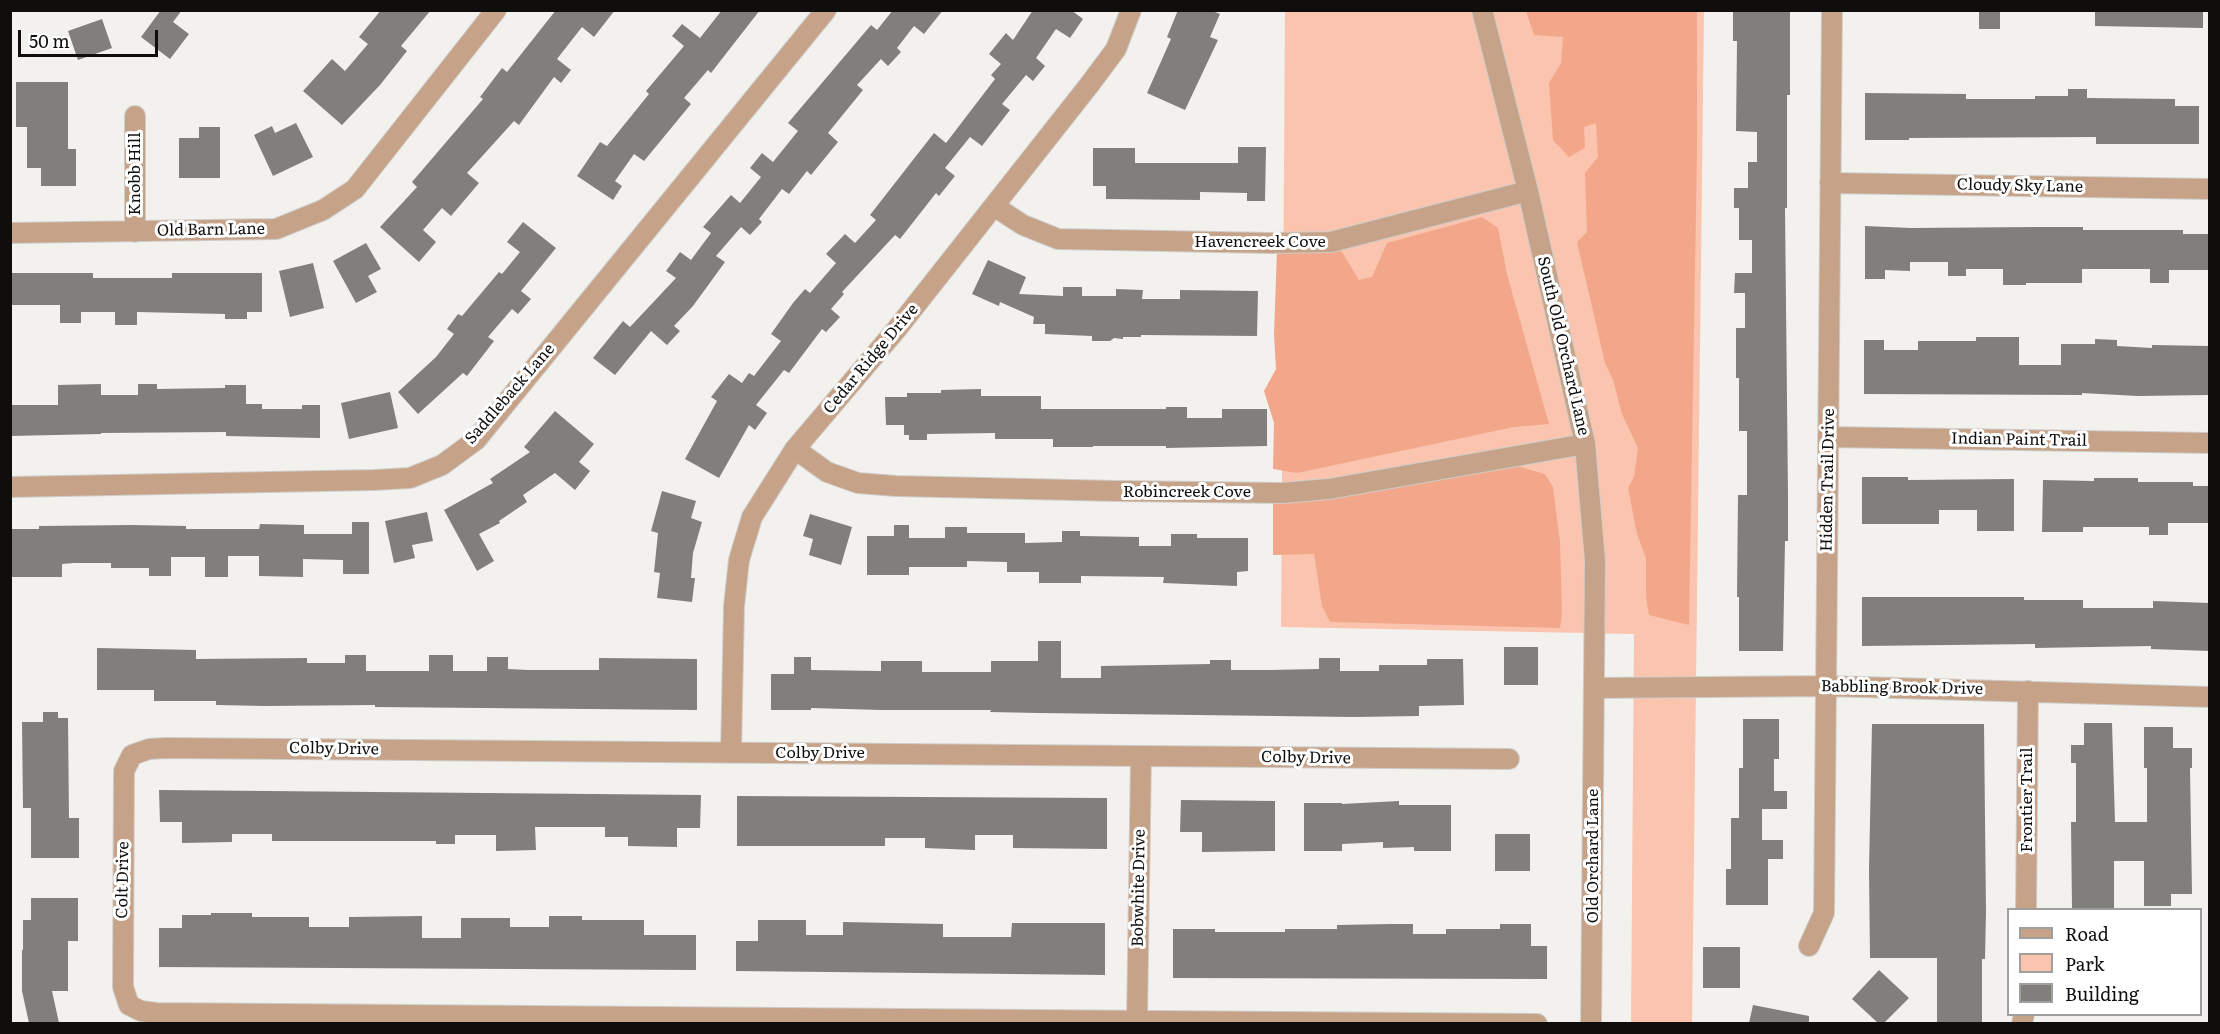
<!DOCTYPE html>
<style>
body{margin:0}
#map{position:relative;width:2220px;height:1034px;overflow:hidden;background:#f3f1ee;font-family:Literata,serif}
canvas{display:block}
.frame{position:absolute;inset:0;border:12px solid #0f0e0d;pointer-events:none}
.legend{position:absolute;left:2007px;top:908px;width:195px;height:108px;box-sizing:border-box;background:#fff;border:2px solid #9f9f9e;margin:0;padding:8px 10px;list-style:none;font-size:18px;color:#0f0e0d}
.legend li{display:flex;align-items:center;gap:12px;height:30px}
.legend b{width:30px;border:2px solid #9f9f9e}
.scale{position:absolute;left:18px;top:30px;width:140px;height:27px;box-sizing:border-box;border:3px solid #0f0e0d;border-top:0;padding-left:8px;font-size:18px;line-height:21px;white-space:nowrap;color:#0f0e0d;-webkit-text-stroke:4px #fff;paint-order:stroke}
</style>
<div id="map">
<canvas width="2220" height="1034"></canvas>
<div class="frame"></div>
<ul class="legend">
<li><b style="height:8px;background:#c6a388"></b>Road</li>
<li><b style="height:16px;background:#fbc4af"></b>Park</li>
<li><b style="height:16px;background:#807f7c"></b>Building</li>
</ul>
<div class="scale">50 m</div>
</div>
<script>
const ctx = document.querySelector('canvas').getContext('2d');
ctx.lineJoin = 'round';
function paint(path, color) { ctx.fillStyle = color; ctx.fill(path, 'evenodd'); }
const poly = rows => new Path2D(rows.map(r => 'M' + r).join(''));
function stroke(path, color, width, dash) { ctx.strokeStyle = color; ctx.lineWidth = width; ctx.lineCap = dash ? 'butt' : 'round'; ctx.setLineDash(dash || []); ctx.stroke(path); }
function label(font, color, halo, rows, align = 'center') {
  ctx.font = font + ' Literata,serif'; ctx.lineWidth = 6; ctx.setLineDash([]); ctx.textBaseline = 'middle'; ctx.strokeStyle = halo; ctx.fillStyle = color; for (const [text, x, y, turn = 0] of rows) {
    ctx.save(); ctx.translate(x, y); ctx.rotate((+turn || 0) * Math.PI / 180); ctx.textAlign = isNaN(turn) ? turn : align; if (halo) ctx.strokeText(text, 0, 0); ctx.fillText(text, 0, 0); ctx.restore();
  }
}
paint(poly([
 [1285,11,1704,11,1692,1023,1631,1023,1634,634,1281,627]
]), '#fbc4af');
paint(poly([
 [1526,11,1697,11,1697,153,1689,625,1649,615,1646,597,1646,558,1637,534,1628,488,1634,477,1638,448,1622,414,1613,380,1605,363,1577,242,1587,232,1585,173,1598,157,1596,123,1584,127,1585,148,1569,157,1553,140,1549,83,1561,63,1563,37,1534,35],
 [1482,217,1498,228,1507,274,1549,424,1514,427,1297,473,1273,469,1274,423,1264,391,1276,369,1274,335,1277,250,1340,249,1359,280,1372,277,1387,243],
 [1510,464,1545,474,1553,487,1560,542,1562,614,1560,628,1330,622,1322,606,1314,554,1273,555,1273,499]
]), '#f3a78a');
paint(poly([
 [161,10,182,10,173,22,189,34,170,59,141,37],
 [381,10,431,10,401,46,407,51,380,85,342,125,303,91,332,59,345,71,368,44,359,37],
 [556,10,615,10,594,37,582,27,557,59,571,70,561,83,554,77,519,125,514,121,467,173,479,183,451,216,442,208,423,230,436,242,419,262,380,227,417,187,412,182,483,99,480,97,502,68,507,72],
 [722,10,760,10,711,73,708,70,684,98,691,104,644,161,634,154,615,181,622,186,613,200,577,176,600,142,607,146,649,94,646,91,684,46,672,36,682,24,700,38],
 [893,10,943,10,924,34,914,26,897,48,901,52,888,66,881,59,857,85,863,90,828,133,838,142,811,175,807,171,789,194,782,189,759,219,762,222,750,235,741,227,716,256,725,262,693,306,674,326,680,331,667,345,651,331,615,375,593,358,623,321,630,327,676,278,666,271,680,252,691,260,711,233,703,227,731,195,740,203,761,177,750,168,762,153,773,162,798,131,788,123,871,25,877,30],
 [1033,10,1071,10,1083,19,1070,38,1056,29,1036,58,1045,66,1033,81,1026,75,1002,104,1010,110,982,146,970,137,945,168,955,176,939,196,936,193,900,239,895,235,842,292,844,294,831,309,840,317,826,332,822,329,789,373,784,370,756,405,767,413,755,430,749,425,719,478,685,459,717,401,711,397,729,374,742,383,749,373,754,376,781,341,771,334,793,303,805,289,810,293,836,263,826,254,845,234,855,243,876,220,870,215,934,133,946,143,995,79,991,75,1001,64,989,54,1006,33,1013,40],
 [1178,10,1210,10,1220,14,1210,37,1218,40,1185,110,1147,93,1171,39,1167,37],
 [1790,10,1790,95,1787,95,1787,208,1785,208,1788,496,1788,541,1785,541,1783,651,1739,651,1739,597,1737,597,1738,495,1747,495,1747,431,1739,431,1739,378,1736,378,1736,328,1745,328,1745,293,1734,293,1735,273,1752,273,1752,240,1739,240,1739,208,1734,208,1734,188,1748,188,1748,162,1757,162,1757,132,1736,131,1737,41,1733,41,1733,12],
 [1979,10,2000,10,2000,29,1979,29],
 [2095,10,2203,10,2203,28,2095,26],
 [102,19,112,48,78,60,68,31],
 [16,82,68,82,68,149,76,149,76,186,41,186,41,168,27,168,27,127,16,127],
 [2068,89,2087,89,2087,98,2175,99,2175,106,2199,106,2199,144,2096,144,2096,137,1909,138,1909,140,1865,140,1865,93,1966,94,1966,99,2035,99,2035,96,2068,96],
 [296,123,313,157,273,176,254,135,272,126,275,133],
 [199,127,220,127,220,178,179,178,179,138,199,138],
 [1238,147,1266,147,1265,201,1247,201,1247,193,1200,192,1200,200,1106,199,1106,186,1093,186,1093,148,1135,148,1135,163,1238,163],
 [523,222,556,248,521,291,531,299,518,314,512,309,488,337,494,341,467,376,463,373,418,414,398,392,436,357,454,334,447,329,458,314,462,316,499,272,502,274,520,252,507,242],
 [1865,226,1911,228,2035,227,2083,227,2083,230,2183,230,2183,234,2210,234,2210,270,2169,270,2169,283,2150,283,2150,269,2082,269,2082,283,2026,283,2026,285,2003,285,2003,269,1966,269,1966,276,1948,276,1948,262,1910,262,1910,271,1885,270,1885,279,1865,279],
 [366,243,381,269,368,276,377,292,356,303,333,261],
 [988,260,1026,277,1019,294,1063,296,1063,287,1082,287,1082,296,1116,296,1116,289,1143,290,1142,299,1180,299,1180,290,1258,291,1257,336,1141,335,1141,337,1123,337,1123,339,1114,338,1110,341,1092,341,1092,336,1045,334,1045,324,1033,324,1034,317,1000,302,999,306,972,294],
 [313,263,324,308,290,317,279,271],
 [10,273,93,273,93,278,172,278,172,273,262,273,262,312,247,312,247,319,225,319,225,314,137,312,137,325,115,325,115,312,81,312,81,323,60,323,60,305,10,305],
 [1976,337,2019,337,2019,365,2061,365,2061,344,2095,344,2095,339,2117,340,2117,346,2152,348,2152,345,2210,346,2210,395,2137,396,2082,393,2082,395,1864,394,1864,340,1884,340,1884,350,1918,350,1918,341,1976,341],
 [101,384,101,395,138,395,138,384,157,384,157,389,225,388,225,385,246,385,246,404,262,404,262,409,302,409,302,405,320,405,320,438,226,436,226,432,101,433,101,434,10,436,10,405,58,405,58,385],
 [981,389,981,396,1041,396,1041,409,1166,409,1166,407,1187,407,1187,418,1222,418,1222,409,1267,409,1267,446,1166,448,1166,446,1093,446,1093,447,1053,447,1053,439,995,439,995,433,927,434,927,440,909,440,909,435,904,435,904,425,886,425,885,397,907,397,907,393,941,393,941,390],
 [390,392,398,428,349,439,341,403],
 [555,411,594,444,579,462,590,471,575,490,555,473,523,495,527,502,499,521,500,523,479,534,494,561,477,571,444,510,493,483,490,479,530,452,524,447],
 [1862,477,1908,477,1908,480,2014,479,2014,531,1977,531,1977,510,1939,510,1939,524,1862,524],
 [2094,478,2138,478,2138,482,2193,482,2193,486,2210,486,2210,523,2168,523,2168,535,2149,535,2149,527,2083,527,2083,532,2042,532,2043,480,2094,481],
 [662,491,696,501,691,518,702,522,693,553,691,578,695,578,692,602,657,598,660,573,654,572,658,533,651,531],
 [427,512,433,541,412,545,415,558,394,563,385,521],
 [810,514,852,527,841,565,809,555,813,539,803,536],
 [352,522,369,522,369,574,343,574,343,560,303,559,303,577,259,576,259,556,228,556,228,577,205,577,205,557,171,557,171,576,149,576,149,568,111,568,111,563,74,563,62,564,62,577,10,577,10,529,39,529,39,526,133,525,186,526,186,529,259,529,260,524,304,525,304,534,352,534],
 [894,525,909,525,909,538,945,538,945,527,967,527,967,533,1025,533,1025,543,1062,542,1062,531,1080,531,1080,536,1139,537,1139,546,1171,546,1171,534,1197,534,1197,538,1248,538,1248,571,1237,572,1237,586,1163,583,1164,577,1081,576,1081,583,1039,583,1039,572,1007,572,1007,562,967,561,967,567,909,567,909,575,867,575,867,536,894,536],
 [1862,597,2024,597,2024,600,2083,600,2083,608,2153,608,2153,601,2210,603,2210,651,2151,649,2151,646,2035,648,2035,644,1862,646],
 [1038,641,1061,641,1061,678,1101,678,1101,666,1210,664,1210,660,1231,660,1231,670,1268,670,1319,669,1319,658,1340,658,1340,671,1379,671,1379,665,1427,665,1427,659,1463,659,1464,705,1419,706,1419,716,1354,717,1038,713,990,712,991,710,881,710,811,708,811,710,771,710,771,674,794,674,794,657,811,657,811,670,881,671,881,661,922,661,922,672,991,672,991,661,1038,661],
 [1504,647,1538,647,1538,685,1504,685],
 [97,648,196,650,196,659,307,658,307,663,345,663,345,655,366,655,366,671,429,671,429,655,453,655,453,671,487,671,487,657,508,657,508,669,528,670,599,670,599,658,697,659,697,710,375,707,375,705,265,706,216,705,216,701,154,701,154,690,97,690],
 [43,712,58,712,58,718,68,718,69,818,79,818,79,858,31,858,31,808,23,808,22,722,43,722],
 [1743,719,1779,719,1779,759,1774,759,1774,791,1787,791,1787,809,1762,809,1762,840,1783,840,1783,859,1768,859,1768,905,1726,905,1726,869,1731,869,1731,818,1739,818,1739,768,1743,768],
 [2084,723,2112,723,2115,822,2147,822,2147,768,2144,768,2144,727,2173,727,2173,748,2192,748,2192,768,2190,768,2192,894,2171,894,2171,906,2144,906,2144,861,2114,861,2114,909,2072,909,2071,822,2076,822,2076,763,2071,763,2071,745,2084,745],
 [1872,724,1984,724,1986,911,1985,959,1982,959,1982,1023,1937,1023,1937,958,1870,958,1869,870],
 [159,790,701,795,700,828,677,828,677,847,628,846,628,837,605,837,605,827,535,827,536,850,496,851,496,835,455,835,455,844,436,844,436,841,272,841,272,834,232,834,232,842,182,843,182,822,160,822],
 [737,796,1107,798,1107,849,1013,848,1013,835,975,835,975,850,925,848,925,838,885,838,885,846,737,846],
 [1181,800,1275,801,1275,851,1202,852,1202,832,1180,832],
 [1399,801,1399,805,1451,805,1451,851,1414,851,1414,847,1383,848,1383,842,1342,844,1342,851,1304,851,1304,803,1342,803,1342,804],
 [1495,834,1530,834,1530,871,1495,871],
 [31,898,78,898,78,941,68,941,68,991,52,991,59,1023,29,1023,22,991,22,950,23,950,23,920,31,920],
 [211,913,252,913,252,917,309,917,309,927,349,927,349,917,422,916,422,938,461,938,461,918,510,918,510,927,549,927,549,916,582,916,582,920,644,920,644,935,696,935,696,970,159,967,159,928,182,928,182,915,211,915],
 [758,920,806,920,806,935,843,935,843,922,943,924,943,937,1011,937,1012,923,1105,923,1105,975,736,971,736,941,758,941],
 [1392,924,1413,924,1413,934,1446,934,1446,929,1500,929,1500,924,1531,924,1531,946,1547,946,1547,979,1173,978,1173,929,1215,929,1215,932,1285,932,1285,929,1337,929,1337,925],
 [1703,947,1740,947,1740,988,1703,988],
 [1879,970,1909,998,1884,1023,1878,1023,1852,999],
 [1753,1005,1809,1016,1809,1023,1749,1023]
]), '#807f7c');
const minor = poly([
 [1482,10,1528,191,1585,444,1595,561,1591,1024],
 [1830,183,2210,189],
 [994,206,1023,225,1058,239,1271,243,1331,242,1528,191],
 [135,232,135,116],
 [10,233,276,229,323,210,355,189,496,10],
 [1828,437,2210,443],
 [795,449,827,472,858,483,896,486,1116,491,1282,493,1329,489,1585,444],
 [10,487,374,480,410,478,442,465,476,440,826,10],
 [1594,688,1826,686,2210,697],
 [731,753,734,606,739,560,752,517,795,449,896,330,1090,84,1116,49,1131,10],
 [1509,759,166,748,149,749,132,755,124,771,123,987,129,1005,141,1011,156,1013,1537,1024],
 [2026,910,2028,691],
 [1809,946,1824,913,1832,10],
 [1137,1021,1141,756],
 [2022,1024,2024,1014]
]);
stroke(minor, '#cfcdca', 22);
stroke(minor, '#c6a388', 20);
label('16px', '#0f0e0d', '#fff', [
 ["Knobb Hill",135,174,-90],
 ["Cloudy Sky Lane",2020,186,1],
 ["Old Barn Lane",211,230,-1],
 ["Havencreek Cove",1260,242],
 ["South Old Orchard Lane",1563,346,77],
 ["Cedar Ridge Drive",871,359,-50],
 ["Saddleback Lane",510,394,-49],
 ["Indian Paint Trail",2019,440,1],
 ["Hidden Trail Drive",1828,480,-89],
 ["Robincreek Cove",1187,492],
 ["Babbling Brook Drive",1902,688,1],
 ["Colby Drive",334,749,1],
 ["Colby Drive",820,753],
 ["Colby Drive",1306,758,1],
 ["Frontier Trail",2027,800,-90],
 ["Old Orchard Lane",1593,856,-90],
 ["Colt Drive",123,880,-89],
 ["Bobwhite Drive",1139,888,-89]
]);
</script>
